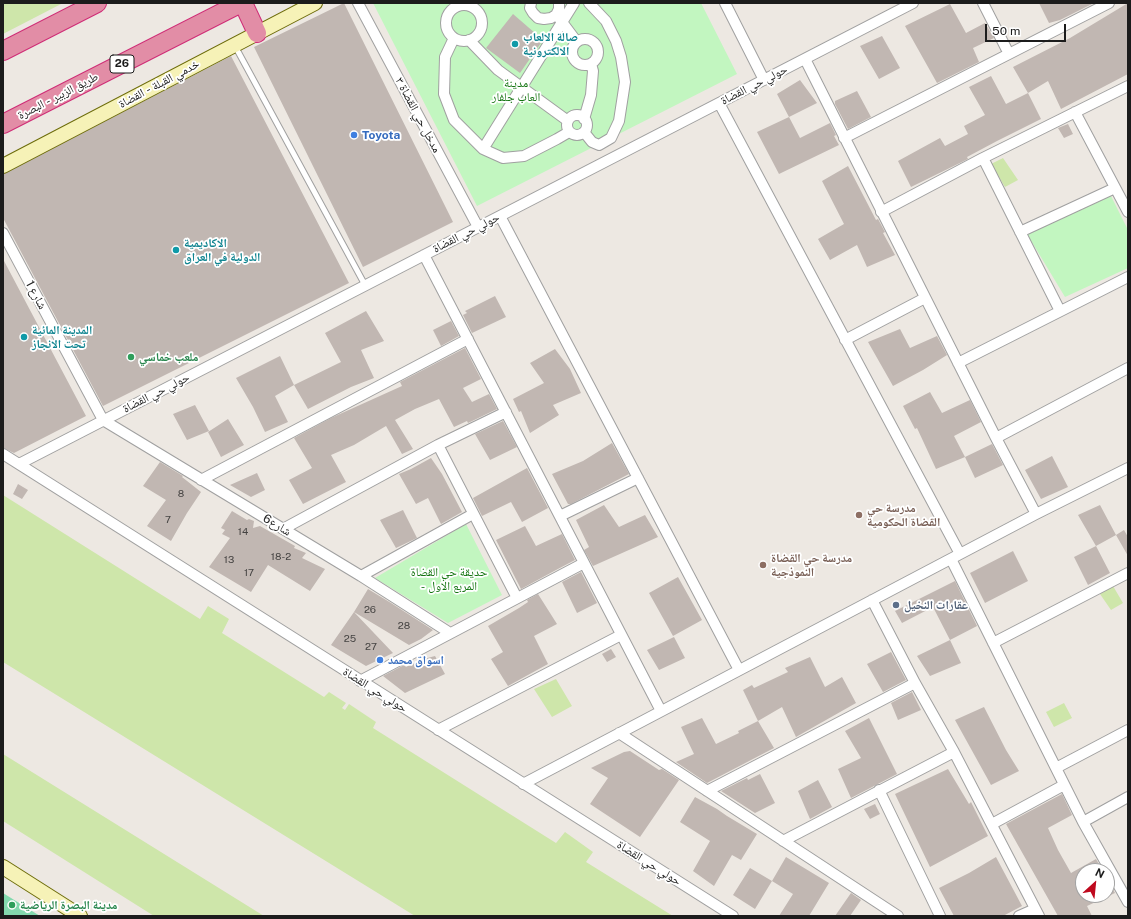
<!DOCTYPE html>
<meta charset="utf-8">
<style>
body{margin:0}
#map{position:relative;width:1131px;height:919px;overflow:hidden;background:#ede8e2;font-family:"Public Sans",sans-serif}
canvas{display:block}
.frame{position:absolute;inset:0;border:4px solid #1c1c1c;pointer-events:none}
.north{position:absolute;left:1075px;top:863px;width:40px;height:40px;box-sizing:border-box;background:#fff;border:1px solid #a4a4a4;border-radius:50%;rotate:27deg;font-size:11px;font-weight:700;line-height:16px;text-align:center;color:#1c1c1c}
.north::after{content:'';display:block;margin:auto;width:14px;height:18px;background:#bf091e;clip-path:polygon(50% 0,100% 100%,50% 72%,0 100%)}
.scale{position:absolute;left:985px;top:24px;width:81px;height:18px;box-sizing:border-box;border:2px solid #1c1c1c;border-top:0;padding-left:5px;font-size:12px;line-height:14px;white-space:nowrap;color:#1c1c1c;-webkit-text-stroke:3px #fff;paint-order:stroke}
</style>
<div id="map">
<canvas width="1131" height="919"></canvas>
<div class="frame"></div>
<div class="north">N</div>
<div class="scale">50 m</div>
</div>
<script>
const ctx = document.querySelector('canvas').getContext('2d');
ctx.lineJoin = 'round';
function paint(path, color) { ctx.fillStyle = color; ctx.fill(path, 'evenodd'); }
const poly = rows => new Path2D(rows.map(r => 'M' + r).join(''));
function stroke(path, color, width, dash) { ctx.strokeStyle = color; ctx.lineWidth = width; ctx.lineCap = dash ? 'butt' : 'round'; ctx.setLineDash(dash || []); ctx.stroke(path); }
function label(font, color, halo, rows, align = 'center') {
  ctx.font = font + ' "Public Sans","Noto Naskh Arabic",sans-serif'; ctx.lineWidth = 3.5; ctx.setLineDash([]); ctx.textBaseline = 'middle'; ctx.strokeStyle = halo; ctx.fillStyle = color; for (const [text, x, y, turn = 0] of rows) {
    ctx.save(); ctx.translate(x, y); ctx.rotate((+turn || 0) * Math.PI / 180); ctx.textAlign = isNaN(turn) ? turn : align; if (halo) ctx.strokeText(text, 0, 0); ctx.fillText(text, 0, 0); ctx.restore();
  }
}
paint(poly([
 [3,3,63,3,3,34],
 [1003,158,1018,180,1005,187,991,164],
 [3,495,200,619,208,606,229,619,222,633,324,697,329,692,346,703,342,708,345,710,349,704,376,722,373,728,556,843,565,832,593,852,586,862,673,916,415,916,3,662],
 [1113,586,1123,603,1111,610,1100,594],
 [556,679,572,706,552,717,534,689],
 [1064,703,1072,718,1054,727,1046,712],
 [3,754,264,916,154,916,3,821]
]), '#cee6aa');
paint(poly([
 [373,3,701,3,737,74,477,206],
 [1111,196,1128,230,1128,268,1065,297,1027,234],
 [466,524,502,595,448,623,375,578]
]), '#c2f6c0');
paint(poly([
 [3,893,40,916,3,916]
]), '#83d9ae');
paint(poly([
 [344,3,453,222,363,267,254,47],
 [1039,3,1094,3,1060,20,1049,23],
 [1128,3,1128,74,1061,109,1048,81,1028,93,1041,119,997,141,967,157,968,159,911,187,898,161,940,138,945,146,968,134,964,126,985,115,969,87,991,76,1006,104,1028,93,1013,67,1070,38],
 [950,4,966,33,985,23,994,38,973,48,979,62,937,83,905,26],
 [513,14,543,40,520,73,486,48],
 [882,36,900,68,879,79,860,46],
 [231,56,349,283,103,406,3,218,3,174],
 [800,80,817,103,789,117,777,94],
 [857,91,871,117,848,129,835,104,835,101],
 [789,117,800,138,830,123,836,135,834,136,839,145,779,174,757,132],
 [1068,124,1073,134,1064,138,1058,128],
 [848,166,876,220,878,219,885,232,883,233,895,255,867,267,857,245,830,260,818,239,844,224,822,181],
 [3,259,86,416,14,453,3,448],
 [495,296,506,317,472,333,463,315,467,313,465,311],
 [366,311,384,341,361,350,374,378,351,387,308,409,294,385,341,362,325,333],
 [451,321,459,336,441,346,433,330],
 [900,329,910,348,937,336,947,355,923,370,893,386,868,342],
 [465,348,481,379,463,388,472,402,489,394,497,409,468,423,467,421,454,427,439,399,415,409,395,420,413,449,402,454,386,426,354,445,331,455,346,482,303,504,289,480,312,468,294,438,331,418,402,386,400,382],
 [555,349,570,369,581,393,553,405,559,415,530,433,521,411,519,412,513,399,544,383,530,363],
 [280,356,294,385,275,396,288,422,265,432,253,407,236,378],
 [930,392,942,413,970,400,981,422,954,436,965,457,936,469,917,428,915,429,903,406],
 [195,405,209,431,187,440,173,414],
 [228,419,244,445,221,457,208,432],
 [503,421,517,447,490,460,475,434],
 [612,443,629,474,571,504,568,504,552,474,583,461],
 [992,444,1003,465,975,478,965,457],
 [1052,456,1068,487,1041,499,1025,470],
 [431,458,442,474,462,512,441,524,428,498,416,504,399,474,411,469],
 [160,462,183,476,182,477,201,492,187,513,171,541,147,526,166,500,143,486],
 [527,468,548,508,522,522,511,502,482,516,473,498],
 [257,473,265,490,251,497,230,485],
 [18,484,28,490,22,499,13,494],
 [604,505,619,527,645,515,658,537,593,566,584,550,589,547,576,520],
 [1100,505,1116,535,1096,546,1078,515],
 [403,510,417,538,396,548,380,520],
 [232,511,247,520,249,519,254,521,253,528,260,526,295,546,294,548,306,553,302,558,325,569,310,591,268,565,251,592,209,567,230,538,222,534,225,530,221,528],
 [525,526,536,546,562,534,575,560,556,570,521,589,496,540],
 [1124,530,1128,537,1128,556,1116,535],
 [1096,546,1110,573,1088,585,1074,557],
 [1013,551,1028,581,985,603,970,573],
 [581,572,597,603,577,613,562,582],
 [678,577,702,620,673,636,649,593],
 [955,581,977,626,950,640,933,607,902,623,895,611],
 [368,589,391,603,433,630,421,639,409,645,354,612],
 [538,594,557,624,534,636,548,664,508,686,491,659,503,652,488,626,519,608,528,602,527,600],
 [354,612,393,653,366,666,331,645],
 [674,637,685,658,659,670,647,650],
 [950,640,961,663,930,676,917,656],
 [611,649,616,657,607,662,602,654],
 [891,652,906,680,883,692,867,664],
 [435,656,445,674,405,693,383,676,404,665,406,667,420,660],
 [810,657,825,687,842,677,856,703,796,737,782,707,758,721,743,690,752,685,754,688,788,672,785,668],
 [912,692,921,710,898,720,891,703],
 [984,707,1006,750,1019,771,991,785,955,720],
 [702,718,716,744,739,733,738,731,758,721,774,748,707,783,676,762,694,754,681,727],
 [869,718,897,774,851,798,838,769,861,758,845,731],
 [630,751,659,770,662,769,679,780,640,837,590,804,608,778,591,768,624,752],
 [948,769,969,804,971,802,988,836,930,867,895,794],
 [760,774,775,803,755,813,721,791,747,778,748,780],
 [818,780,832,807,810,819,798,791],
 [1062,794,1072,815,1048,828,1058,850,1071,873,1096,859,1103,871,1083,871,1083,895,1107,895,1107,878,1115,893,1087,906,1092,916,1058,916,1006,824],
 [695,797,717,809,727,816,757,834,741,860,732,855,714,886,693,871,710,841,680,822],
 [875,804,880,814,870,819,864,809],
 [786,857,829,883,809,916,779,916,793,894,772,881],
 [996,857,1022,906,1003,916,954,916,939,888,969,873],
 [750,868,772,881,755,909,733,895],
 [851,893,861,900,850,916,835,916]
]), '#c1b7b2');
const lane = poly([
 [235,46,365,285]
]);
const street = poly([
 [358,3,478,227],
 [531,3,530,8,533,13,538,18,544,19,551,18,556,15,559,9,559,3],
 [725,3,764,80],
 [983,3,1009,54],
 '446 23a18 18 0 1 1 36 0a18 18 0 1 1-36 0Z',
 [559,18,577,42],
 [454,38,445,57,444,94,454,120,483,149,503,158,524,156,557,139,569,132],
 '572 52a13 13 0 1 1 26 0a13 13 0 1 1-26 0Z',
 [469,40,498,70,568,121],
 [805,59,996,438,1036,514],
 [719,103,960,554],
 [1075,112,1128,212],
 '567 125a10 10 0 1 1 20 0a10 10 0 1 1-20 0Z',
 [584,119,591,95,593,71,591,64],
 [584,132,592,142,599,145,611,138,619,121,625,82,621,57,616,41,606,21,589,3],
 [844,138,1109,3],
 [483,149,574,3],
 [983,158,1060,311],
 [881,212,983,158,1128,86],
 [500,216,739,670],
 [1020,232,1115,188],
 [3,233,103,420,361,576,450,633],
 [424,255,661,711],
 [845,340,925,298],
 [958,363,1128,277],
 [996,438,1128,368],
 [438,445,517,598],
 [3,454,733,916],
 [19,464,913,3],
 [201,480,468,339],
 [560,516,638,478],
 [283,529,438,445,506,412],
 [951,559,1083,822,1128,902],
 [361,576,473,514],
 [872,600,915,683,954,752,1039,916],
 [993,643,1128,573],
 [360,681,584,563],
 [438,730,621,635],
 [619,733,898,916],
 [1056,768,1128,730],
 [523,784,1036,514,1128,468],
 [879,790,940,916],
 [707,791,915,683],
 [1083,822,1128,797],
 [992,824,1064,785],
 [783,841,954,752],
 [1019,916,1035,909]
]);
const secondary = poly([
 [3,166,315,3],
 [3,867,80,916]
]);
const highway = poly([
 [243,3,257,33],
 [3,51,97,3],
 [3,124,241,3]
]);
stroke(lane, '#a0a0a0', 7);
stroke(street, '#a0a0a0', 12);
stroke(secondary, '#6d6c0a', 16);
stroke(highway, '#cf2c76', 20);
stroke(lane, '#fff', 5);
stroke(street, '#fff', 10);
stroke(secondary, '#f6f2b7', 14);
stroke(highway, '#e28da6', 18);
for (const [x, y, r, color] of [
 [515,44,4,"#0f9aa8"],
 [354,135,4,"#3f7fe0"],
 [176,250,4,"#0f9aa8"],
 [24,337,4,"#0f9aa8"],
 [131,357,4,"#2e9e5b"],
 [859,515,4,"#8d6e63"],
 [763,565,4,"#8d6e63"],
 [896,605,4,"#5c6f8a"],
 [380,660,4,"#3f7fe0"],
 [12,905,4,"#2e9e5b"]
]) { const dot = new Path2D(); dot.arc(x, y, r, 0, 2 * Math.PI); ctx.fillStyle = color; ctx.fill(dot); stroke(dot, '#fff', 1.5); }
label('10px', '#454342', null, [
 ["8",181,494],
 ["7",168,520],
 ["14",243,532],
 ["18-2",281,557],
 ["13",229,560],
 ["17",249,573],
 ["26",370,610],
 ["28",404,626],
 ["25",350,639],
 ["27",371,647]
]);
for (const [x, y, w] of [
 [122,64,24]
]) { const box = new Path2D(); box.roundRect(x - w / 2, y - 9, w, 18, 3); ctx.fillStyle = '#fff'; ctx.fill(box); stroke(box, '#1c1c1c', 1); }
label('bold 11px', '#1c1c1c', null, [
 ["26",122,64]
]);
label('bold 12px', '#0d838f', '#fff', [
 ["صالة الالعاب",523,37],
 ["الالكترونية",523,51],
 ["الاكاديمية",184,243],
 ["الدولية في العراق",184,257],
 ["المدينة المائية",32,330],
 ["تحت الانجاز",32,344]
], 'left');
label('12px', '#137410', '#fff', [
 ["مدينة",516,83],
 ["العاب جلفار",516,97],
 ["حديقة حي القضاة",449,572],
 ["- المربع الاول",449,586]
]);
label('12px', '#1c1c1c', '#fff', [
 ["خدمي القبلة - القضاة",159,84,-28],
 ["حولي حي القضاة",754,85,-27],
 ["طريق الزبير - البصرة",58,96,-27],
 ["مدخل حي القضاة ٣",418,115,62],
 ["حولي حي القضاة",466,233,-27],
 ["شارع 1",36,295,62],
 ["حولي حي القضاة",156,393,-27],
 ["شارع6",277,525,31],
 ["حولي حي القضاة",375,690,32],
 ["حولي حي القضاة",649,863,32]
]);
label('bold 12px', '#366cbe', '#fff', [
 ["Toyota",362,135],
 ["اسواق محمد",388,660]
], 'left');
label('bold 12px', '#27864d', '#fff', [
 ["ملعب خماسي",139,357],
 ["مدينة البصرة الرياضية",20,905]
], 'left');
label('bold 12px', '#785e54', '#fff', [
 ["مدرسة حي",867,508],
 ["القضاة الحكومية",867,522],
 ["مدرسة حي القضاة",771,558],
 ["النموذجية",771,572]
], 'left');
label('bold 12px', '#4e5e75', '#fff', [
 ["عقارات النخيل",904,605]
], 'left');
</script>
